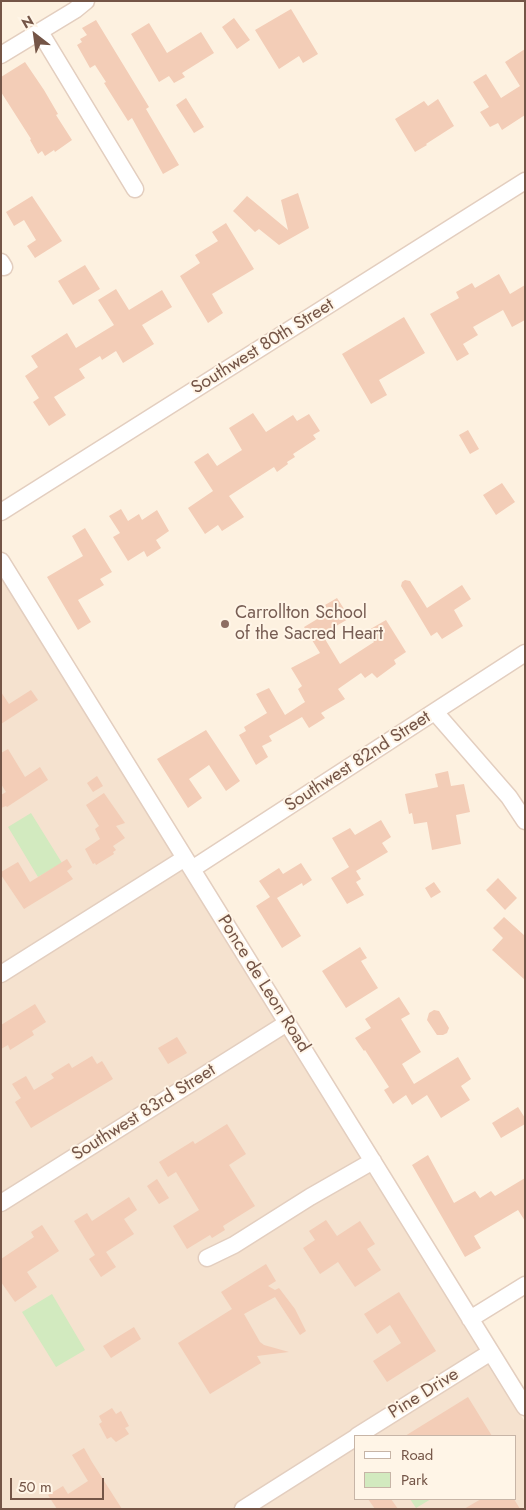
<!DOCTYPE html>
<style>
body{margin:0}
#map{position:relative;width:526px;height:1510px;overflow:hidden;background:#fdf1e0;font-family:Jost,sans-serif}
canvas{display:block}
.frame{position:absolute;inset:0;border:2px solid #745547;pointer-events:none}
.legend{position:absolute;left:354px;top:1435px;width:162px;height:65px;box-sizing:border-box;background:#fff5e7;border:1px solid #c7b5a7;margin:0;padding:6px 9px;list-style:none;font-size:15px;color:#745547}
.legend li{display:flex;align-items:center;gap:10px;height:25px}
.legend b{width:25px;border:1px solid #c7b5a7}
.north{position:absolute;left:10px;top:10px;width:50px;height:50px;-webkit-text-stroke:4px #fff5e7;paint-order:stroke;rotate:330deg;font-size:14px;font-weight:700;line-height:20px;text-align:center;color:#745547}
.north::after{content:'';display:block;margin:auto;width:18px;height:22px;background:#745547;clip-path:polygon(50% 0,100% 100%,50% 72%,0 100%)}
.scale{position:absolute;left:10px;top:1478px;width:94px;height:22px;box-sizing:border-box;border:2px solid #745547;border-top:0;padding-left:6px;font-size:15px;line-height:18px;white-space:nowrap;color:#745547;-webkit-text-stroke:4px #fff5e7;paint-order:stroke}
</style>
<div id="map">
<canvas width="526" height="1510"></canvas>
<div class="frame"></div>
<ul class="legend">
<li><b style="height:6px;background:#fff"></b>Road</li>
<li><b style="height:14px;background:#d2eabf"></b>Park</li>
</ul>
<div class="north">N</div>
<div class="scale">50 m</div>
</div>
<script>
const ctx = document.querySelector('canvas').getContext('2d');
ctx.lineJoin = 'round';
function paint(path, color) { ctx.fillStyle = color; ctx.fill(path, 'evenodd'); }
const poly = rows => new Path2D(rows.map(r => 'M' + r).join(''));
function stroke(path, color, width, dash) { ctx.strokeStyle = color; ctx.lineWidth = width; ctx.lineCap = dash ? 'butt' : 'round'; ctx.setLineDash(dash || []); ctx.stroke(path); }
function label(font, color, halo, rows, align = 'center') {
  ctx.font = font + ' Jost,sans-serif'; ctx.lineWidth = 4; ctx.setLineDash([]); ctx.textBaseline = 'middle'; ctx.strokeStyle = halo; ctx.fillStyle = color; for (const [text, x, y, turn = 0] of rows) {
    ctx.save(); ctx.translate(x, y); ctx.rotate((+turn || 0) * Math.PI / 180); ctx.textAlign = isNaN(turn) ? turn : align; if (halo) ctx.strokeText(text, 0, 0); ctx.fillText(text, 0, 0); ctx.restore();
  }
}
paint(poly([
 [1,576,525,1422,525,1509,1,1509],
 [355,1436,515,1436,515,1499,355,1499]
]), '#f5e2cf');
paint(poly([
 [31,813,62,863,38,877,8,827],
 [52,1294,85,1350,56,1367,22,1312],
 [410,1499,431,1499,416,1508]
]), '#d2eabf');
paint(poly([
 [291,9,318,54,303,63,299,56,279,69,255,30],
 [234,18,250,40,237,49,222,27],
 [96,20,149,107,146,109,179,165,163,174,132,118,128,121,104,83,106,82,95,65,90,68,77,45,82,42,80,39,87,35,82,28],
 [149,23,167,53,201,32,214,53,182,73,185,77,174,83,169,76,159,82,131,34],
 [525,49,525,115,502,130,498,123,490,127,480,112,489,107,473,82,486,74,501,98,520,86,505,62],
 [25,62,44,90,58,114,56,115,72,140,55,152,54,150,45,156,42,151,38,154,30,140,31,139,1,92,1,77],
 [186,98,204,127,194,133,176,105],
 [438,99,454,126,426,144,427,145,415,152,395,119,424,101,428,106],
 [298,193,309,228,279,245,259,229,255,232,233,211,247,196,288,230,281,200],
 [32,196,62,241,35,258,27,246,36,240,24,220,14,226,6,212],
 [226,223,254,269,212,294,223,313,208,323,180,276,200,263,195,255,218,241,212,232],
 [85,265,100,289,73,305,58,281],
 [499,274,510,294,525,285,525,320,512,327,503,310,473,327,478,335,463,344,469,354,457,361,430,314,459,298,456,292,472,283,475,288],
 [116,289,129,310,162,290,172,307,142,325,154,344,123,363,116,351,102,360,100,356,79,369,85,378,54,397,66,415,49,426,33,402,39,398,25,376,38,367,31,356,67,333,76,348,114,325,98,300],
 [404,317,425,353,379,380,387,395,371,404,342,354],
 [253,413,266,432,293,415,297,421,309,414,320,431,313,435,316,439,293,454,295,457,287,462,288,464,277,472,274,467,229,496,244,517,222,531,218,525,205,534,188,508,213,491,194,462,208,453,217,466,242,450,229,428],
 [468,430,479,449,470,454,459,435],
 [502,483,515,502,496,515,483,495],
 [121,509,128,521,139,514,142,520,157,510,169,531,156,540,161,548,147,557,144,551,128,561,113,537,120,533,109,516],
 [85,528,112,572,100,579,104,585,78,600,91,622,78,630,47,577,83,556,72,536],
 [405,580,410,581,427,608,462,585,471,599,454,610,463,626,442,639,437,632,431,636,401,586,402,582],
 [337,598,350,618,322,634,340,664,374,642,367,631,386,620,406,652,394,660,396,664,377,678,372,673,365,678,361,673,338,689,345,699,321,713,325,718,309,728,302,717,269,736,272,741,262,746,268,757,256,765,239,735,246,731,244,727,267,713,256,694,269,688,285,715,305,702,298,689,302,686,291,668,320,653,304,627,329,612,325,605],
 [31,690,38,700,1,724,1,692,9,704],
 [206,730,240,781,226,791,209,765,189,779,202,798,188,808,157,759],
 [8,749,25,777,40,767,48,780,7,807,6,806,1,808,1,795,6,792,1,784,1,753],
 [448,771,451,786,464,784,470,812,456,815,461,844,432,850,427,822,414,824,412,813,409,814,405,794,438,787,435,774],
 [97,776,103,786,93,792,87,783],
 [104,793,125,823,116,826,125,838,113,846,116,850,113,852,114,854,96,865,95,863,93,864,85,849,100,839,95,829,99,826,86,805],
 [381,820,391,837,382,843,388,852,356,871,361,879,356,882,364,895,347,904,331,878,349,867,332,838,350,828,355,835],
 [67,859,72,867,67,871,73,879,24,909,1,875,1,872,18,862,30,882],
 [301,863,312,880,303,886,302,883,277,898,301,936,282,948,256,906,270,897,259,881,279,868,283,874],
 [498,878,517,898,505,910,486,890],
 [434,882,441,892,431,898,425,888],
 [504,917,525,936,525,980,492,950,503,938,493,928],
 [360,947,367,958,361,961,378,988,346,1008,322,971],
 [399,997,410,1014,401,1019,421,1052,402,1064,414,1084,458,1057,471,1079,461,1086,470,1100,441,1118,427,1095,412,1105,406,1095,393,1104,384,1090,389,1087,365,1050,364,1051,355,1038,371,1028,365,1019],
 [35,1004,46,1022,32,1031,34,1035,10,1050,8,1045,1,1049,1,1025],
 [434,1010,439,1011,449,1028,447,1033,443,1035,437,1035,427,1020,429,1013],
 [177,1037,187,1053,168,1064,158,1048],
 [92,1056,97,1064,102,1061,113,1079,31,1128,15,1102,21,1098,12,1084,26,1076,34,1090,54,1078,51,1074,69,1063,72,1068],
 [518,1107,525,1118,525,1124,501,1138,492,1123],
 [227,1124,246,1154,229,1165,255,1206,223,1226,225,1230,212,1238,210,1235,187,1249,173,1226,199,1210,176,1172,168,1177,159,1162,193,1141,195,1144],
 [428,1155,454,1203,475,1191,480,1198,491,1191,495,1196,525,1178,525,1221,518,1210,474,1236,481,1248,465,1257,412,1165],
 [157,1179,169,1198,159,1204,147,1186],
 [129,1197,137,1210,124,1219,134,1234,106,1252,116,1267,101,1277,89,1259,95,1255,74,1221,87,1213,92,1221],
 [326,1220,337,1236,360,1221,375,1244,367,1249,381,1270,355,1287,338,1262,320,1274,303,1248,315,1240,309,1231],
 [42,1225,59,1251,27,1272,37,1287,15,1302,1,1282,1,1259,34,1237,31,1232],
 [266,1264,276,1281,268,1286,275,1290,279,1288,295,1309,306,1331,300,1335,275,1297,244,1314,260,1342,264,1345,289,1352,257,1356,261,1363,210,1394,178,1343,232,1309,221,1292],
 [399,1292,436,1351,387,1382,373,1361,401,1343,390,1325,377,1334,364,1314],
 [134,1327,141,1339,111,1358,103,1346],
 [468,1397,492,1436,405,1436],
 [112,1408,116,1414,121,1411,129,1426,125,1428,129,1434,116,1442,111,1437,107,1439,99,1424,102,1422,99,1416],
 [84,1448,92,1462,122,1509,57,1509,48,1495,63,1486,68,1494,88,1481,72,1455],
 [368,1499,391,1499,398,1509,375,1509],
 [481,1499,514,1499,520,1509,464,1509]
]), '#f3cdb7');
const minor = poly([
 [40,32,135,189],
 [1,55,75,10,86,1],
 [1,262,4,267],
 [1,512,525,181],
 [1,561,525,1407],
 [435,712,509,797,525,821],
 [192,869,525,653],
 [1,974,185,858],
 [1,1203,287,1023],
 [207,1258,234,1245,310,1197,373,1161],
 [470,1319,525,1285],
 [357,1436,491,1352],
 [243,1509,355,1438]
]);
stroke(minor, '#e3cebf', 19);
stroke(minor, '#fff', 16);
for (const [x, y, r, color] of [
 [225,624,5,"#8d6e63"]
]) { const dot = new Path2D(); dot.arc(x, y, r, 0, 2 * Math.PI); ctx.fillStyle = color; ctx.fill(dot); stroke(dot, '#fff5e7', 2); }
label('18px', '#745547', '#fff5e7', [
 ["Southwest 80th Street",263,347,-32],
 ["Southwest 82nd Street",358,762,-33],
 ["Ponce de Leon Road",263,984,58],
 ["Southwest 83rd Street",144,1113,-32],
 ["Pine Drive",424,1394,-32]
]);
label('18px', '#785e54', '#fff5e7', [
 ["Carrollton School",235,614],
 ["of the Sacred Heart",235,635]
], 'left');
</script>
